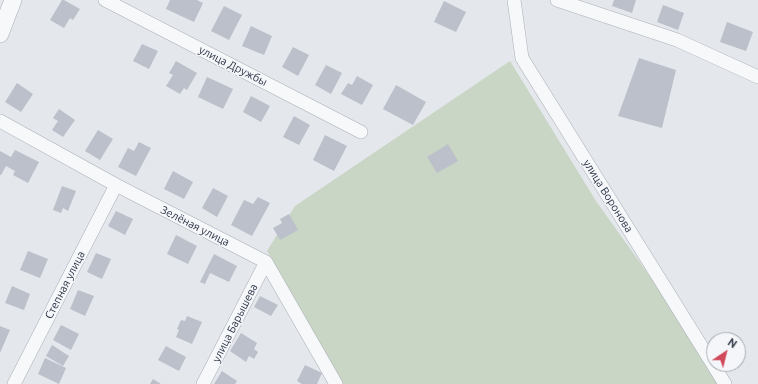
<!DOCTYPE html>
<meta charset="utf-8">
<style>
body{margin:0}
#map{position:relative;width:758px;height:384px;overflow:hidden;background:#e4e7ec;font-family:Ubuntu,sans-serif}
canvas{display:block}
.north{position:absolute;left:706px;top:332px;width:40px;height:40px;box-sizing:border-box;background:#f4f6f9;border:1px solid #a4a8b1;border-radius:50%;rotate:35deg;font-size:11px;font-weight:700;line-height:16px;text-align:center;color:#2b3445}
.north::after{content:'';display:block;margin:auto;width:14px;height:18px;background:#d1495b;clip-path:polygon(50% 0,100% 100%,50% 72%,0 100%)}
</style>
<div id="map">
<canvas width="758" height="384"></canvas>
<div class="north">N</div>
</div>
<script>
const ctx = document.querySelector('canvas').getContext('2d');
ctx.lineJoin = 'round';
function paint(path, color) { ctx.fillStyle = color; ctx.fill(path, 'evenodd'); }
const poly = rows => new Path2D(rows.map(r => 'M' + r).join(''));
function stroke(path, color, width, dash) { ctx.strokeStyle = color; ctx.lineWidth = width; ctx.lineCap = dash ? 'butt' : 'round'; ctx.setLineDash(dash || []); ctx.stroke(path); }
function label(font, color, halo, rows, align = 'center') {
  ctx.font = font + ' Ubuntu,sans-serif'; ctx.lineWidth = 3; ctx.setLineDash([]); ctx.textBaseline = 'middle'; ctx.strokeStyle = halo; ctx.fillStyle = color; for (const [text, x, y, turn = 0] of rows) {
    ctx.save(); ctx.translate(x, y); ctx.rotate((+turn || 0) * Math.PI / 180); ctx.textAlign = isNaN(turn) ? turn : align; if (halo) ctx.strokeText(text, 0, 0); ctx.fillText(text, 0, 0); ctx.restore();
  }
}
paint(poly([
 [510,61,596,201,699,345,723,384,339,384,267,251,295,206]
]), '#c9d6c5');
paint(poly([
 [62,0,64,0,80,9,73,20,70,18,64,28,50,20],
 [170,0,197,0,203,3,194,22,166,9],
 [614,0,636,0,632,13,612,6],
 [444,1,466,12,456,32,434,22],
 [663,5,684,13,678,30,657,22],
 [224,6,242,15,229,40,211,31],
 [727,22,753,32,746,51,720,42],
 [251,26,272,36,264,55,242,46],
 [142,44,158,51,149,69,133,61],
 [293,47,309,55,298,76,282,67],
 [639,58,676,70,662,128,618,116],
 [176,61,197,73,187,90,184,88,180,94,166,86,173,75,169,73],
 [326,65,342,73,331,94,315,85],
 [357,76,373,85,362,105,341,94,348,83,352,85],
 [207,77,233,89,223,109,198,97],
 [17,83,33,94,21,112,5,102],
 [396,85,426,102,413,125,383,109],
 [251,96,270,106,261,122,243,112],
 [59,109,75,120,63,137,52,130,58,121,53,118],
 [294,116,310,125,299,145,283,137],
 [98,130,113,139,100,160,85,151],
 [325,135,347,146,334,171,313,160],
 [139,142,151,148,136,176,118,167,128,148,134,151],
 [448,144,458,161,437,173,427,157],
 [15,150,39,162,28,183,13,175,15,171,6,166,1,175,0,175,0,151,11,157],
 [173,171,193,182,184,199,164,189],
 [62,186,76,191,68,211,63,208,61,213,53,210],
 [213,188,228,196,217,217,202,208],
 [258,197,270,203,252,236,231,225,244,200,253,204],
 [116,211,133,219,125,235,108,226],
 [289,214,298,230,280,240,273,228,282,223,280,219],
 [176,235,197,246,188,264,167,254],
 [28,251,48,259,40,278,20,270],
 [96,253,111,259,102,279,87,272],
 [214,254,237,266,229,282,210,273,205,284,200,282],
 [12,286,30,294,24,310,5,303],
 [78,290,94,296,85,316,70,309],
 [260,296,278,305,271,316,254,307],
 [187,316,202,322,192,344,176,337,179,330,177,329,181,320,185,321],
 [61,325,79,334,71,350,53,340],
 [0,326,10,330,0,353],
 [241,333,257,343,254,349,258,352,254,359,249,356,246,362,230,351],
 [52,345,69,356,63,366,46,356],
 [166,346,186,357,179,371,158,360],
 [45,358,66,368,59,384,38,374],
 [305,365,322,373,317,384,302,384,297,381],
 [222,371,237,381,235,384,214,384],
 [153,379,161,384,150,384]
]), '#bbc0ca');
const minor = poly([
 [105,0,361,132],
 [514,0,522,58,725,384],
 [557,0,677,40,758,77],
 [0,121,116,185,266,262,336,384],
 [14,384,116,185],
 [203,384,266,262]
]);
const tertiary = poly([
 [0,34,13,0]
]);
stroke(minor, '#a9aeb7', 14);
stroke(tertiary, '#a9aeb7', 18);
stroke(minor, '#f7f8fa', 13);
stroke(tertiary, '#f7f8fa', 17);
label('11px', '#2b3445', '#f4f6f9', [
 ["улица Дружбы",233,66,27],
 ["улица Воронова",608,196,58],
 ["Зелёная улица",195,226,27],
 ["Степная улица",65,285,-63],
 ["улица Барышева",235,323,-63]
]);
</script>
